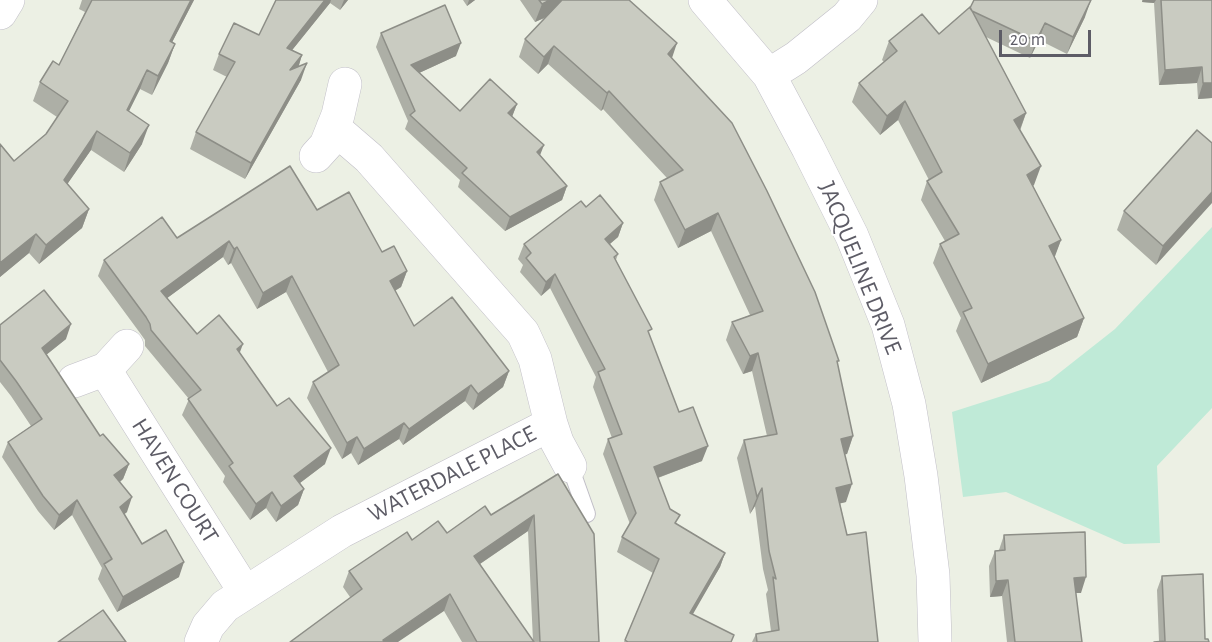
<!DOCTYPE html>
<style>
body{margin:0}
#map{position:relative;width:1212px;height:642px;overflow:hidden;background:#ecf0e4;font-family:"Alegreya Sans",sans-serif}
canvas{display:block}
.scale{position:absolute;left:999px;top:30px;width:92px;height:27px;box-sizing:border-box;border:3px solid #5d5c66;border-top:0;padding-left:8px;font-size:18px;line-height:21px;white-space:nowrap;color:#5d5c66;-webkit-text-stroke:4px #fff;paint-order:stroke}
</style>
<div id="map">
<canvas width="1212" height="642"></canvas>
<div class="scale">20 m</div>
</div>
<script>
const ctx = document.querySelector('canvas').getContext('2d');
ctx.lineJoin = 'round';
function paint(path, color) { ctx.fillStyle = color; ctx.fill(path, 'evenodd'); }
const poly = rows => new Path2D(rows.map(r => 'M' + r).join(''));
function stroke(path, color, width, dash) { ctx.strokeStyle = color; ctx.lineWidth = width; ctx.lineCap = dash ? 'butt' : 'round'; ctx.setLineDash(dash || []); ctx.stroke(path); }
function label(font, color, halo, rows, align = 'center') {
  ctx.font = font + ' "Alegreya Sans",sans-serif'; ctx.lineWidth = 4.5; ctx.setLineDash([]); ctx.textBaseline = 'middle'; ctx.strokeStyle = halo; ctx.fillStyle = color; for (const [text, x, y, turn = 0] of rows) {
    ctx.save(); ctx.translate(x, y); ctx.rotate((+turn || 0) * Math.PI / 180); ctx.textAlign = isNaN(turn) ? turn : align; if (halo) ctx.strokeText(text, 0, 0); ctx.fillText(text, 0, 0); ctx.restore();
  }
}
paint(poly([
 [1212,227,1212,408,1157,466,1160,543,1124,544,1006,492,963,497,952,412,1049,381,1115,329]
]), '#bfead7');
const service = poly([
 [570,466,587,514]
]);
const minor = poly([
 [705,0,769,75,808,148,852,236,888,325,909,404,921,476,933,575,935,642],
 [769,75,796,58,847,17,861,0],
 [316,156,326,145,338,115,345,84],
 [105,370,245,592],
 [74,381,106,369,127,346],
 [551,424,557,442,570,466],
 [201,642,208,626,225,606,342,531,551,424,535,359,523,333,369,158,333,127]
]);
const tertiary = poly([
 [0,13,8,0]
]);
stroke(service, '#c0bec7', 18);
stroke(minor, '#c0bec7', 34);
stroke(tertiary, '#c0bec7', 34);
stroke(service, '#fff', 16);
stroke(minor, '#fff', 33);
stroke(tertiary, '#fff', 33);
paint(poly([
 [82,0,194,0,172,42,175,44,168,63,152,95,140,89,129,111,142,144,124,172,91,150,67,184,89,209,82,228,39,264,29,253,0,277,0,144,14,161,46,134,57,117,33,101,40,82,59,65,85,12,79,9],
 [276,0,348,0,340,10,330,3,292,50,302,55,298,67,301,80,245,179,190,149,196,132,227,77,213,70,219,54,259,35],
 [463,0,475,0,467,6],
 [520,0,629,0,672,58,838,365,853,436,847,454,845,454,846,502,840,503,847,535,878,642,771,631,766,594,768,590,763,569,755,506,750,514,737,458,744,440,767,436,752,371,743,374,726,340,732,322,750,315,711,231,678,248,654,200,660,182,667,178,603,109,601,111,548,64,538,74,519,57,525,39,547,17,535,22],
 [1142,0,1212,0,1212,98,1198,99,1197,83,1159,85,1154,3,1142,2],
 [970,8,1085,17,1067,54,1039,40,1030,58,986,37,1026,113,1020,131,1034,185,1033,186,1061,240,1054,257,1084,318,1077,337,981,383,956,331,961,318,933,263,940,244,945,241,921,200,927,181,929,180,898,120,880,135,852,102,859,83,884,62,882,60,889,41,939,34],
 [381,33,456,56,419,73,460,111,517,104,512,116,540,155,567,186,562,200,505,231,458,187,460,180,405,129,408,121,376,47],
 [1212,143,1156,265,1117,230,1124,211],
 [586,207,623,223,618,237,610,244,618,254,616,260,649,335,679,412,702,461,658,478,676,524,725,553,720,567,692,614,732,642,624,642,653,573,617,552,622,537,630,524,603,454,608,439,612,438,593,387,596,377,550,288,541,296,520,272,523,265,518,259,524,244],
 [317,210,382,252,407,271,401,287,395,291,414,326,509,371,503,387,473,410,465,401,403,445,399,439,358,465,351,453,342,459,307,398,313,382,328,372,286,292,257,309,231,263,228,265,223,257,167,298,197,334,240,353,277,406,325,464,300,483,304,489,298,505,276,522,266,508,250,520,223,482,225,476,182,415,189,399,145,346,145,340,140,333,98,276,104,260,177,238],
 [0,325,66,339,46,355,100,436,129,464,123,479,120,482,127,512,124,514,142,544,179,577,117,612,98,579,102,568,72,515,54,530,38,511,2,457,8,442,31,426,11,396,0,382],
 [558,474,599,642,462,642,444,611,350,597,343,587,349,571,412,540,447,533,491,515],
 [528,531,533,641,480,564],
 [1004,535,1081,593,1076,593,1082,642,1007,642,1002,596,990,597,989,566,995,551,999,550],
 [1162,576,1205,639,1159,641,1157,590],
 [756,634,757,642,752,642]
]), '#adafa6');
paint(poly([
 [191,0,194,0,163,60,170,41],
 [325,0,331,0,330,3,281,64,287,48],
 [344,0,348,0,340,10],
 [469,0,475,0,467,6],
 [550,0,567,0,564,9,535,22,542,4],
 [1091,0,1085,17,1067,54,1073,37],
 [1143,0,1156,0,1154,3,1142,2],
 [1045,23,1039,40,1030,58,1036,41],
 [461,43,456,56,406,79,411,65],
 [677,43,671,61,668,54],
 [175,44,168,63,152,95,158,76],
 [554,46,548,64,538,74,544,57],
 [302,55,297,72,290,70],
 [307,63,301,80,245,179,251,163],
 [1202,67,1197,83,1159,85,1165,70],
 [147,70,140,89,120,129,127,110],
 [1203,83,1212,83,1212,98,1198,99],
 [609,91,603,109,601,111,607,93],
 [905,101,898,120,880,135,887,116],
 [517,104,512,117,508,113],
 [1026,113,1019,132,1014,120],
 [149,125,142,144,124,172,130,153],
 [97,131,91,150,57,199,64,180],
 [544,145,539,158,537,152],
 [1041,166,1034,185,1020,193,1027,175],
 [567,186,562,200,505,231,510,217],
 [1212,192,1212,203,1156,265,1163,246],
 [89,209,82,228,39,264,46,245],
 [718,213,711,231,678,248,685,230],
 [623,223,618,237,599,253,605,239],
 [36,234,29,253,0,277,0,263],
 [1061,240,1054,259,1049,246],
 [229,241,223,257,155,307,161,291],
 [237,247,231,263,228,265,234,249],
 [407,271,401,287,384,297,390,281],
 [555,274,550,288,541,296,546,282],
 [292,276,286,292,257,309,263,293],
 [1084,318,1077,337,981,383,988,364],
 [71,324,66,339,36,363,42,348],
 [243,344,237,360,237,349],
 [758,353,752,371,743,374,750,356],
 [509,371,503,387,473,410,478,394],
 [471,385,465,401,403,445,409,429],
 [404,423,399,439,358,465,364,449],
 [853,436,847,454,835,457,841,439],
 [357,437,351,453,342,459,347,443],
 [708,446,702,461,649,481,654,467],
 [331,448,325,464,288,492,294,476],
 [129,464,123,479,109,490,114,475],
 [852,484,846,502,830,506,836,488],
 [762,488,755,506,750,514,757,497],
 [304,489,298,505,276,522,281,506],
 [272,492,266,508,250,520,256,504],
 [132,497,127,512,115,522,120,507],
 [77,500,72,515,54,530,59,515],
 [534,515,528,531,468,572,474,556],
 [725,553,720,567,685,628,690,613],
 [184,562,179,577,117,612,123,597],
 [1086,577,1081,593,1069,593,1074,578],
 [1008,580,1002,596,990,597,996,581],
 [450,594,444,611,398,642,382,642,383,640]
]), '#8d8e87');
const building = poly([
 [92,0,191,0,170,41,175,44,158,76,147,70,127,110,149,125,130,153,97,131,64,180,89,209,46,245,36,234,0,263,0,144,14,161,46,134,68,101,40,82,53,61,59,65,92,0],
 [276,0,325,0,287,48,302,55,290,70,307,63,251,163,196,132,235,62,219,54,234,23,259,35,276,0],
 [539,0,550,0,542,4,539,0],
 [562,0,629,0,677,43,668,54,732,123,767,191,815,292,839,361,837,361,853,436,841,439,852,484,836,488,847,535,866,532,878,642,757,642,756,634,779,630,773,577,776,579,769,551,762,488,757,497,744,440,777,434,758,353,750,356,732,322,763,311,718,213,685,230,660,182,683,170,609,91,607,93,554,46,544,57,525,39,562,0],
 [974,0,1091,0,1073,37,1045,23,1036,41,972,11,970,8,974,0],
 [1161,0,1212,0,1212,83,1203,83,1202,67,1165,70,1161,0],
 [445,5,461,43,411,65,460,111,490,79,517,104,508,113,544,145,537,152,567,186,510,217,462,173,467,168,410,115,415,111,381,33,445,5],
 [970,7,1026,113,1014,120,1041,166,1027,175,1061,240,1049,246,1084,318,988,364,963,312,972,308,940,244,959,234,927,181,942,172,905,101,887,116,859,83,897,51,889,41,922,14,939,34,970,7],
 [1197,130,1212,143,1212,192,1163,246,1124,211,1197,130],
 [290,166,317,210,349,192,382,252,394,246,407,271,390,281,414,326,452,297,509,371,478,394,471,385,409,429,404,423,364,449,357,437,347,443,313,382,339,365,292,276,263,293,237,247,234,249,229,241,161,291,197,334,219,315,243,344,237,349,277,406,289,398,331,448,294,476,304,489,281,506,272,492,256,504,229,466,233,463,188,399,201,390,151,330,150,324,146,317,104,260,162,217,177,238,290,166],
 [600,195,623,223,605,239,618,254,614,257,652,329,648,331,679,412,693,407,708,446,654,467,670,509,680,515,675,523,725,553,690,613,734,635,731,642,628,642,625,640,659,559,622,537,636,513,608,439,622,434,598,372,605,369,555,274,546,282,526,258,531,253,524,244,581,201,586,207,600,195],
 [44,290,71,324,42,348,100,436,103,434,129,464,114,475,132,497,120,507,142,544,166,530,184,562,123,597,104,564,112,559,77,500,59,515,43,496,8,442,42,419,16,381,0,360,0,325,44,290],
 [558,474,594,534,599,642,540,642,534,515,474,556,534,642,477,642,450,594,383,640,384,642,290,642,362,589,349,571,407,532,412,540,438,521,447,533,485,506,491,515,558,474],
 [1085,532,1086,577,1074,578,1082,642,1015,642,1008,580,996,581,995,551,1005,550,1004,535,1085,532],
 [1203,574,1205,639,1208,639,1209,642,1154,642,1165,641,1162,576,1203,574],
 [103,610,126,642,58,642,103,610]
]);
paint(building, '#c9cbc1');
stroke(building, '#8d8e87', 1.5);
label('24px', '#5d5c66', '#fff', [
 ["JACQUELINE DRIVE",860,268,68],
 ["WATERDALE PLACE",452,474,-27],
 ["HAVEN COURT",175,481,58]
]);
</script>
